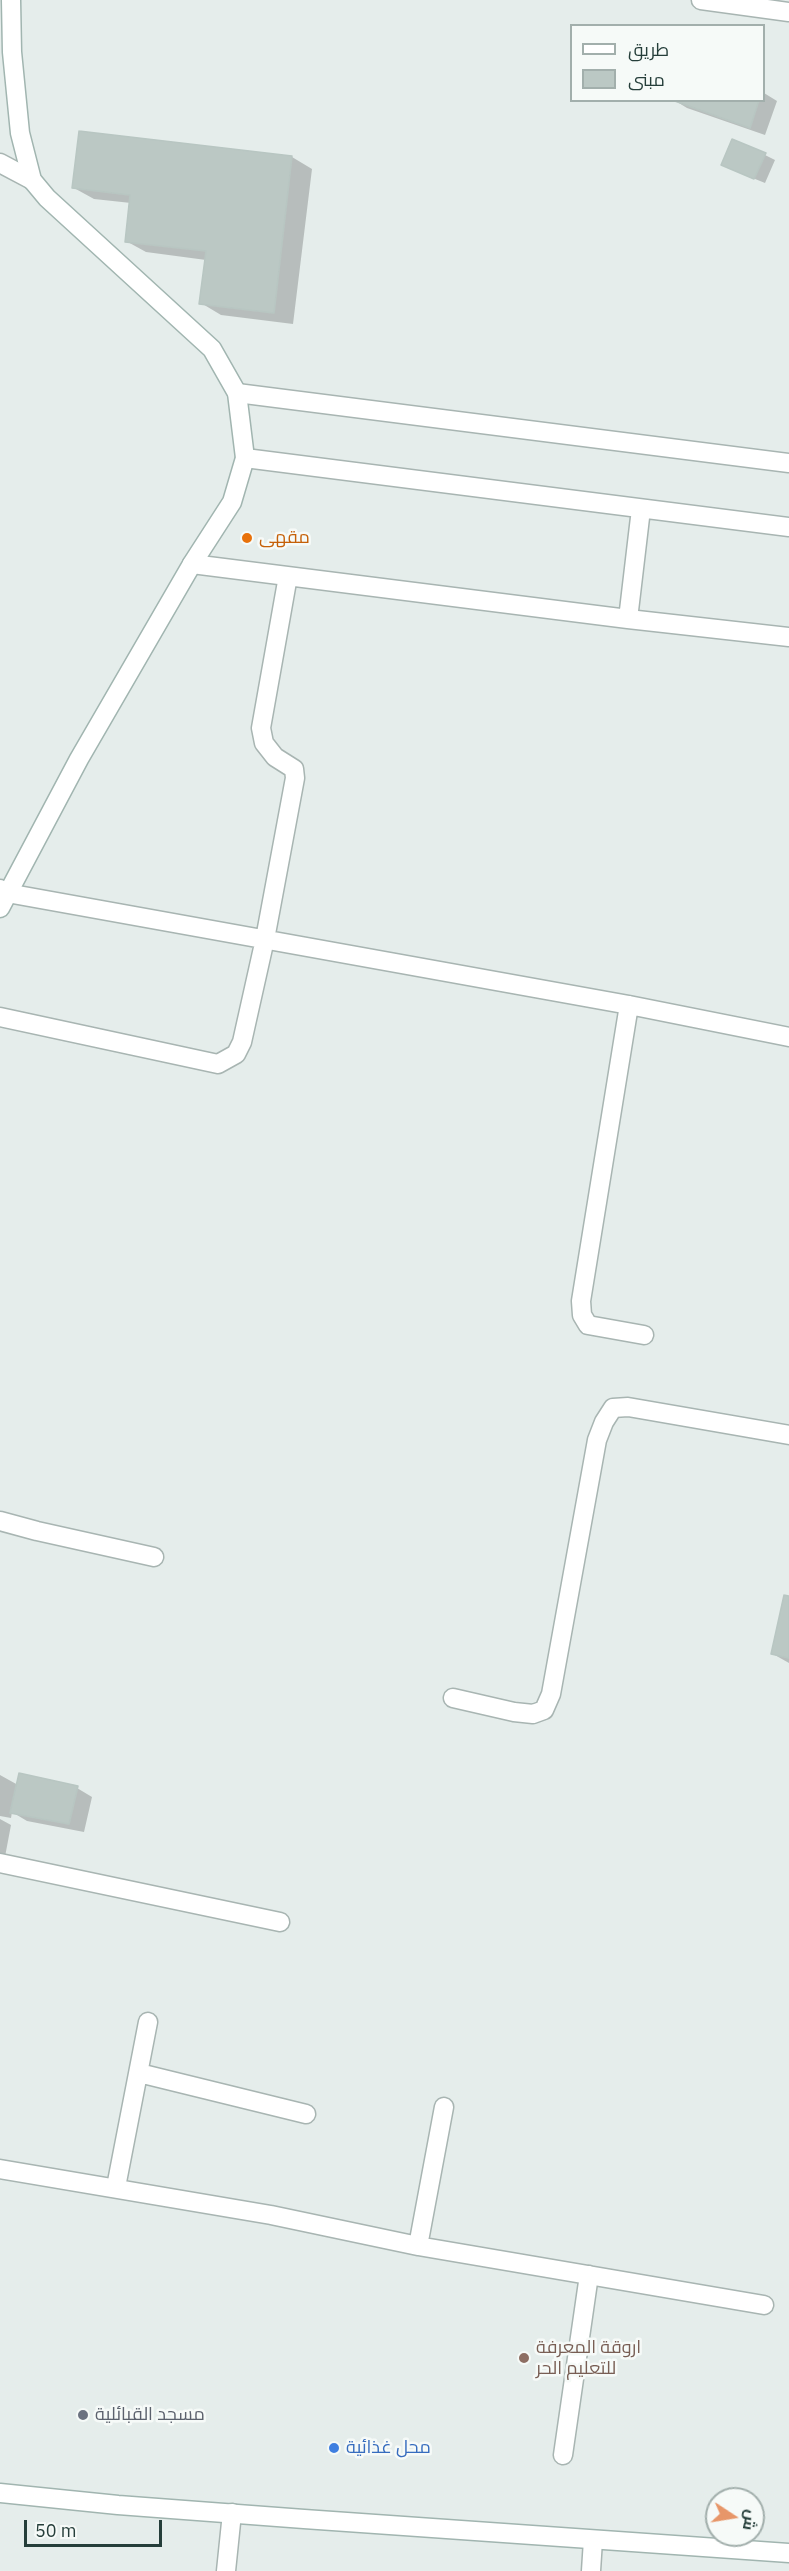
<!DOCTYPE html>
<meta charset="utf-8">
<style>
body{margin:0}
#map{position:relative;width:789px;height:2571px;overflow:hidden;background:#e5edeb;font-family:"IBM Plex Sans",Cairo,sans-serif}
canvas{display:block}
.legend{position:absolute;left:570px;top:24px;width:195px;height:78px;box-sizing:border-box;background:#f6faf8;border:2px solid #a2afac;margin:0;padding:8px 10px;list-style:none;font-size:18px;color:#253e3a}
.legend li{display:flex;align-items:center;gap:12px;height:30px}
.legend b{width:30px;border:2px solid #a2afac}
.north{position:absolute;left:705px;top:2487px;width:60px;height:60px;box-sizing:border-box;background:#f6faf8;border:2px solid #a2afac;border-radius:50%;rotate:102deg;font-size:16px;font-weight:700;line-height:24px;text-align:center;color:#253e3a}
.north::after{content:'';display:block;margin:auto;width:21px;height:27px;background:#e79669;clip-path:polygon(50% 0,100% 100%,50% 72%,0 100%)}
.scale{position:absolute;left:24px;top:2520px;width:138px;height:27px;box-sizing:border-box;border:3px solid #253e3a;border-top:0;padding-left:8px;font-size:18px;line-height:21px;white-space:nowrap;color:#253e3a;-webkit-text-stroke:4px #f6faf8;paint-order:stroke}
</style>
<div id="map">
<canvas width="789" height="2571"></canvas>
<ul class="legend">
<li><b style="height:8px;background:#fff"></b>طريق</li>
<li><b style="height:16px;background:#bbc8c4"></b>مبنى</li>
</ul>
<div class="north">ش</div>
<div class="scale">50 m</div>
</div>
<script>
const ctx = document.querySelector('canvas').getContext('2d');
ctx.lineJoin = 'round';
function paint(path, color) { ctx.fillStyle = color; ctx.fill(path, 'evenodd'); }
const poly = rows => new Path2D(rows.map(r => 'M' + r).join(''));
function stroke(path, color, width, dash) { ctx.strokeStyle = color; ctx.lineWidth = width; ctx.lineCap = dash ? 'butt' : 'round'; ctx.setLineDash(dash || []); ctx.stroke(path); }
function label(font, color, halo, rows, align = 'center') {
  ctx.font = font + ' "IBM Plex Sans",Cairo,sans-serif'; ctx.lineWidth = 5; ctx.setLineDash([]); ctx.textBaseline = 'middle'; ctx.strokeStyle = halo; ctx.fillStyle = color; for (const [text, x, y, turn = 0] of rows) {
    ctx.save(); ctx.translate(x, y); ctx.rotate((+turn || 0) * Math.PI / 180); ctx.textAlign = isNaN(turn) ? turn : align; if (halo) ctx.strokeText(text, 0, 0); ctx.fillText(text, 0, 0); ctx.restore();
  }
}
paint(poly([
 [764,93,777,101,765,135,687,108,674,100,764,100],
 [765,155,775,160,765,183,733,170],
 [292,157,312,169,293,324,221,315,201,303,206,260,146,252,126,241,131,203,94,199,74,188],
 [789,1598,789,1663,773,1654],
 [0,1775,18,1785,77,1788,92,1797,84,1832,27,1821,12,1812,11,1818,0,1816],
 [0,1819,11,1825,4,1862,0,1861]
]), '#0003');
const building = poly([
 [672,100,759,100,750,128,672,100],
 [79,131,292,156,274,313,199,304,206,251,125,242,130,195,72,188,79,131],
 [732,139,766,153,754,179,721,165,732,139],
 [784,1595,789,1596,789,1658,771,1654,784,1595],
 [19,1773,78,1786,69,1824,10,1813,19,1773]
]);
paint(building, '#bbc8c4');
stroke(building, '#b8c6c2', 1.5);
const street = poly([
 [701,0,789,12],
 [0,163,32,180],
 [237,393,789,463],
 [245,458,789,527],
 [192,564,628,619,789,637],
 [628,619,641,509],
 [0,889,7,893,629,1005,789,1037],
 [629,1005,581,1301,582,1315,588,1325,644,1335],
 [0,1017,218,1064,236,1054,242,1042,265,939,295,778,294,769,275,757,264,743,261,728,288,576],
 [0,1521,37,1531,154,1557],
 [453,1698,514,1712,533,1714,544,1710,551,1694,597,1440,604,1422,613,1408,628,1407,789,1435],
 [0,1863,280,1922],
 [139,2073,306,2114],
 [0,2169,271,2215,418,2246,444,2107],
 [116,2187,148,2022],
 [418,2246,764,2305],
 [563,2455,589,2275],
 [226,2571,232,2513],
 [591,2571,593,2540]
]);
const secondary = poly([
 [0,908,79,759,192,564,232,502,245,458,237,393,212,349,47,198,32,180,20,133,12,52,11,0],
 [0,2493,118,2505,304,2519,789,2553]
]);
stroke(street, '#a8b5b2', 21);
stroke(secondary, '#a1b5b0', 21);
stroke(street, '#fff', 18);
stroke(secondary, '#fff', 18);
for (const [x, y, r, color] of [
 [247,538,6,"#e8710a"],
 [524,2358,6,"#8d6e63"],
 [83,2415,6,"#6b7280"],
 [334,2448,6,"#3f7fe0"]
]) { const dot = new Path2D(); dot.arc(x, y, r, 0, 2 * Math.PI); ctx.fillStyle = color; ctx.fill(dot); stroke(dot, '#f6faf8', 2); }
label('18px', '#c56008', '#f6faf8', [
 ["مقهى",259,538]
], 'left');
label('18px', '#785e54', '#f6faf8', [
 ["اروقة المعرفة",536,2348],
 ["للتعليم الحر",536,2369]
], 'left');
label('18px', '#5b616d', '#f6faf8', [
 ["مسجد القبائلية",95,2415]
], 'left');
label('18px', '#366cbe', '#f6faf8', [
 ["محل غذائية",346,2448]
], 'left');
</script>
